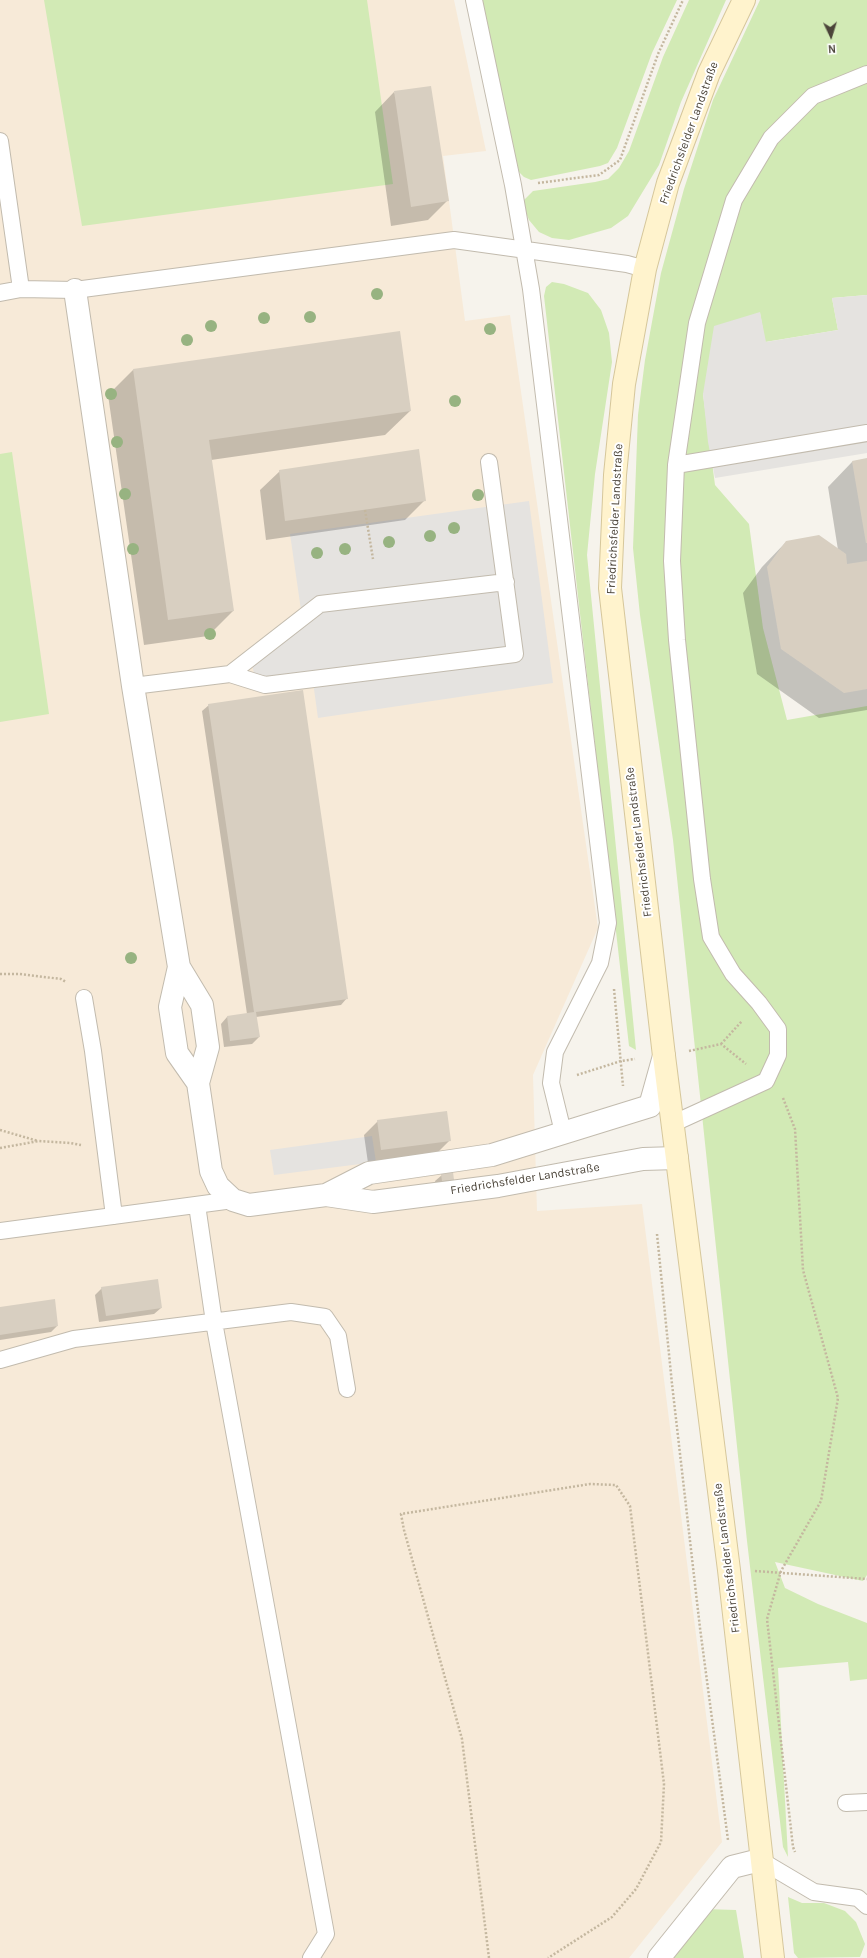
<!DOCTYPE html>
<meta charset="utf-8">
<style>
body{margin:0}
#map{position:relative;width:867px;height:1958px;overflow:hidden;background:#f6f3ec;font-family:Karla,sans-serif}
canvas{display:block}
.north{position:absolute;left:811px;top:16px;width:40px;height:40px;-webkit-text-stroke:3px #fff;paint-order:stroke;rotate:176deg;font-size:11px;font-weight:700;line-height:16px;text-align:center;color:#4b4439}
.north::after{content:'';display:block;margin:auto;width:14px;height:18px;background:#4b4439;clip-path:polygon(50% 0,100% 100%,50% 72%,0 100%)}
</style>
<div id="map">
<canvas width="867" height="1958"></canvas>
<div class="north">N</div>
</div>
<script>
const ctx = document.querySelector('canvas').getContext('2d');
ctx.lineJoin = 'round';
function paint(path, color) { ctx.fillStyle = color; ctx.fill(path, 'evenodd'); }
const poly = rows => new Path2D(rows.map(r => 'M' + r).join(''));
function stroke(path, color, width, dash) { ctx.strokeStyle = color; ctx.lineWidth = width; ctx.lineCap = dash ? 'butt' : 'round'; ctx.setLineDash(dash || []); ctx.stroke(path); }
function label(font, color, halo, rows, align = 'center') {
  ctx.font = font + ' Karla,sans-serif'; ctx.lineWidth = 4; ctx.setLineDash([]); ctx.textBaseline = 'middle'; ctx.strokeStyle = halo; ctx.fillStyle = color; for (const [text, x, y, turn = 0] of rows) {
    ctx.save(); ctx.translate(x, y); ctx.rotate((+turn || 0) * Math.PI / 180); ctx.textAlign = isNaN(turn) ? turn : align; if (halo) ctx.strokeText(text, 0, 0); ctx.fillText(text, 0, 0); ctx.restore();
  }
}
paint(poly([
 [0,0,454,0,486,151,443,156,465,321,510,315,598,928,533,1075,537,1211,642,1204,722,1842,629,1958,0,1958]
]), '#f7ead8');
paint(poly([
 [44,0,367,0,393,184,82,226],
 [480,0,677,0,652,53,617,148,608,163,600,166,531,180,524,177,519,172],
 [689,0,726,0,681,102,659,165,628,216,611,228,569,240,552,238,539,232,529,220,524,208,524,200,533,191,595,182,608,179,619,168,629,151,663,57],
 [760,0,867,0,867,295,832,298,838,330,765,342,760,313,703,394,715,485,749,524,763,628,787,720,867,706,867,1575,863,1581,775,1562,785,1588,818,1604,867,1623,867,1679,850,1681,848,1662,778,1668,788,1857,783,1847,747,1541,673,840,640,615,633,548,638,415,645,360,661,273,684,189,713,100],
 [552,282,564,284,588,293,601,310,609,333,612,362,595,474,587,555,636,1050,629,1046,544,296,546,287],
 [12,452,49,714,0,722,0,454],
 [788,1897,802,1903,824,1903,845,1911,856,1922,865,1944,860,1957,798,1958,794,1953],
 [704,1909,736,1910,744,1958,664,1958]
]), '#d2eab5');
paint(poly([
 [867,295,867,453,715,478,708,442,703,394,714,326,760,312,766,342,838,330,832,298],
 [529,501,553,683,318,718,313,682,257,690,250,653,301,610,290,534],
 [372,1136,376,1162,274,1175,270,1150]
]), '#e5e3e0');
paint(poly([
 [394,92,447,201,428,220,391,226,375,112],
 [133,370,410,411,385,435,211,460,233,611,208,636,144,645,108,395],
 [867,459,867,710,819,718,757,674,743,593,762,567,787,541,838,550,828,487,852,462],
 [280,471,425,500,405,520,266,540,260,490],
 [209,705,347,998,341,1005,256,1017,259,1037,252,1044,224,1047,221,1024,227,1017,247,1014,202,711],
 [378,1121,450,1140,436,1154,368,1163,364,1135],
 [442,1175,453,1180,446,1186,436,1187,435,1181],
 [102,1288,161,1308,154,1314,99,1322,95,1295],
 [0,1308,57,1326,51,1332,0,1340]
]), '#0003');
paint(poly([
 [431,86,449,201,411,207,394,91],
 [400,331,411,411,209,440,234,611,168,620,133,369],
 [419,449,426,501,285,521,279,470],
 [867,458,867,543,866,543,852,461],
 [819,535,846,554,847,564,867,561,867,689,844,693,781,649,767,567,786,541],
 [303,690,348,999,256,1012,260,1037,230,1041,227,1016,254,1012,208,704],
 [447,1111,451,1141,381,1150,377,1120],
 [453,1172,454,1180,442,1181,441,1174],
 [158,1279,162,1308,106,1316,101,1287],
 [55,1299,58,1326,0,1335,0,1307]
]), '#d8cfc1');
const service = poly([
 [474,0,513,185,531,289,608,923,600,963,555,1052,551,1083,563,1132],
 [0,141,21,289],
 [0,293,21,289,75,290,454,240,627,264,645,269],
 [676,465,867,433],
 [230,674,265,685,515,654,489,462],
 [133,686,230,674,320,604,506,582],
 [84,998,93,1051,114,1216],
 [672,1124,766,1081,778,1055,778,1029,759,1003,733,974,711,937,702,879,677,640,672,561,676,465,697,323,734,200,771,138,813,96,867,74],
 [197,1205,214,1322,326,1934,311,1958],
 [0,1231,233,1200],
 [0,1360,74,1339,291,1312,325,1317,338,1336,347,1389],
 [846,1803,867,1802],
 [760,1860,814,1892,858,1898,867,1906]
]);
const minor = poly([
 [75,290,133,686,179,967,170,1007,177,1053,198,1083],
 [179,967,202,1005,208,1047,198,1083,211,1171,218,1186,233,1200,249,1205,326,1195,373,1202,498,1186,643,1159,677,1158],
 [326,1195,369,1173,492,1155,650,1106,664,1056],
 [659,1958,732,1867,760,1860]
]);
const secondary = poly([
 [744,0,709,73,668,183,645,269,624,384,615,475,610,588,664,1056,729,1570,773,1958]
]);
stroke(service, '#c2bbae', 18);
stroke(minor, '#c2bbae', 24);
stroke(secondary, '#d6c79b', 24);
stroke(poly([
 [538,183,599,175,620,160,658,54,683,0],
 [365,510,373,559],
 [0,974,20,974,61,979,66,982],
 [614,989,623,1086],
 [721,1044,742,1021],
 [689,1051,721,1044,746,1064],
 [577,1075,621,1061,635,1059],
 [783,1098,795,1129,803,1270,838,1398,821,1501,781,1571,767,1619,793,1847,795,1852],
 [0,1130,38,1141],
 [0,1148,39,1141,70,1143,81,1145],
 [657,1234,672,1384,700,1628,728,1840],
 [755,1571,867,1579],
 [489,1958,462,1739,404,1530,401,1514,590,1484,616,1485,630,1506,664,1784,661,1842,636,1889,612,1917,548,1958]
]), '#c4b79f', 2.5, [2, 2]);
stroke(service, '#fff', 16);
stroke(minor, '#fff', 22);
stroke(secondary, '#fff3cd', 22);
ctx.fillStyle = '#97b381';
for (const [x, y] of [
 [377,294],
 [310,317],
 [264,318],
 [211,326],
 [490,329],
 [187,340],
 [111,394],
 [455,401],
 [117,442],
 [125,494],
 [478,495],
 [454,528],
 [430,536],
 [389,542],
 [133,549],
 [345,549],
 [317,553],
 [210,634],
 [131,958]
]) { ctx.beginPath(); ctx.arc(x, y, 6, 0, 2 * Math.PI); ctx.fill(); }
label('12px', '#4b4439', '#fff', [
 ["Friedrichsfelder Landstraße",689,133,-70],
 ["Friedrichsfelder Landstraße",615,519,-87],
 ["Friedrichsfelder Landstraße",639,842,-97],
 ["Friedrichsfelder Landstraße",525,1179,-9],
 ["Friedrichsfelder Landstraße",727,1558,-97]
]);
</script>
